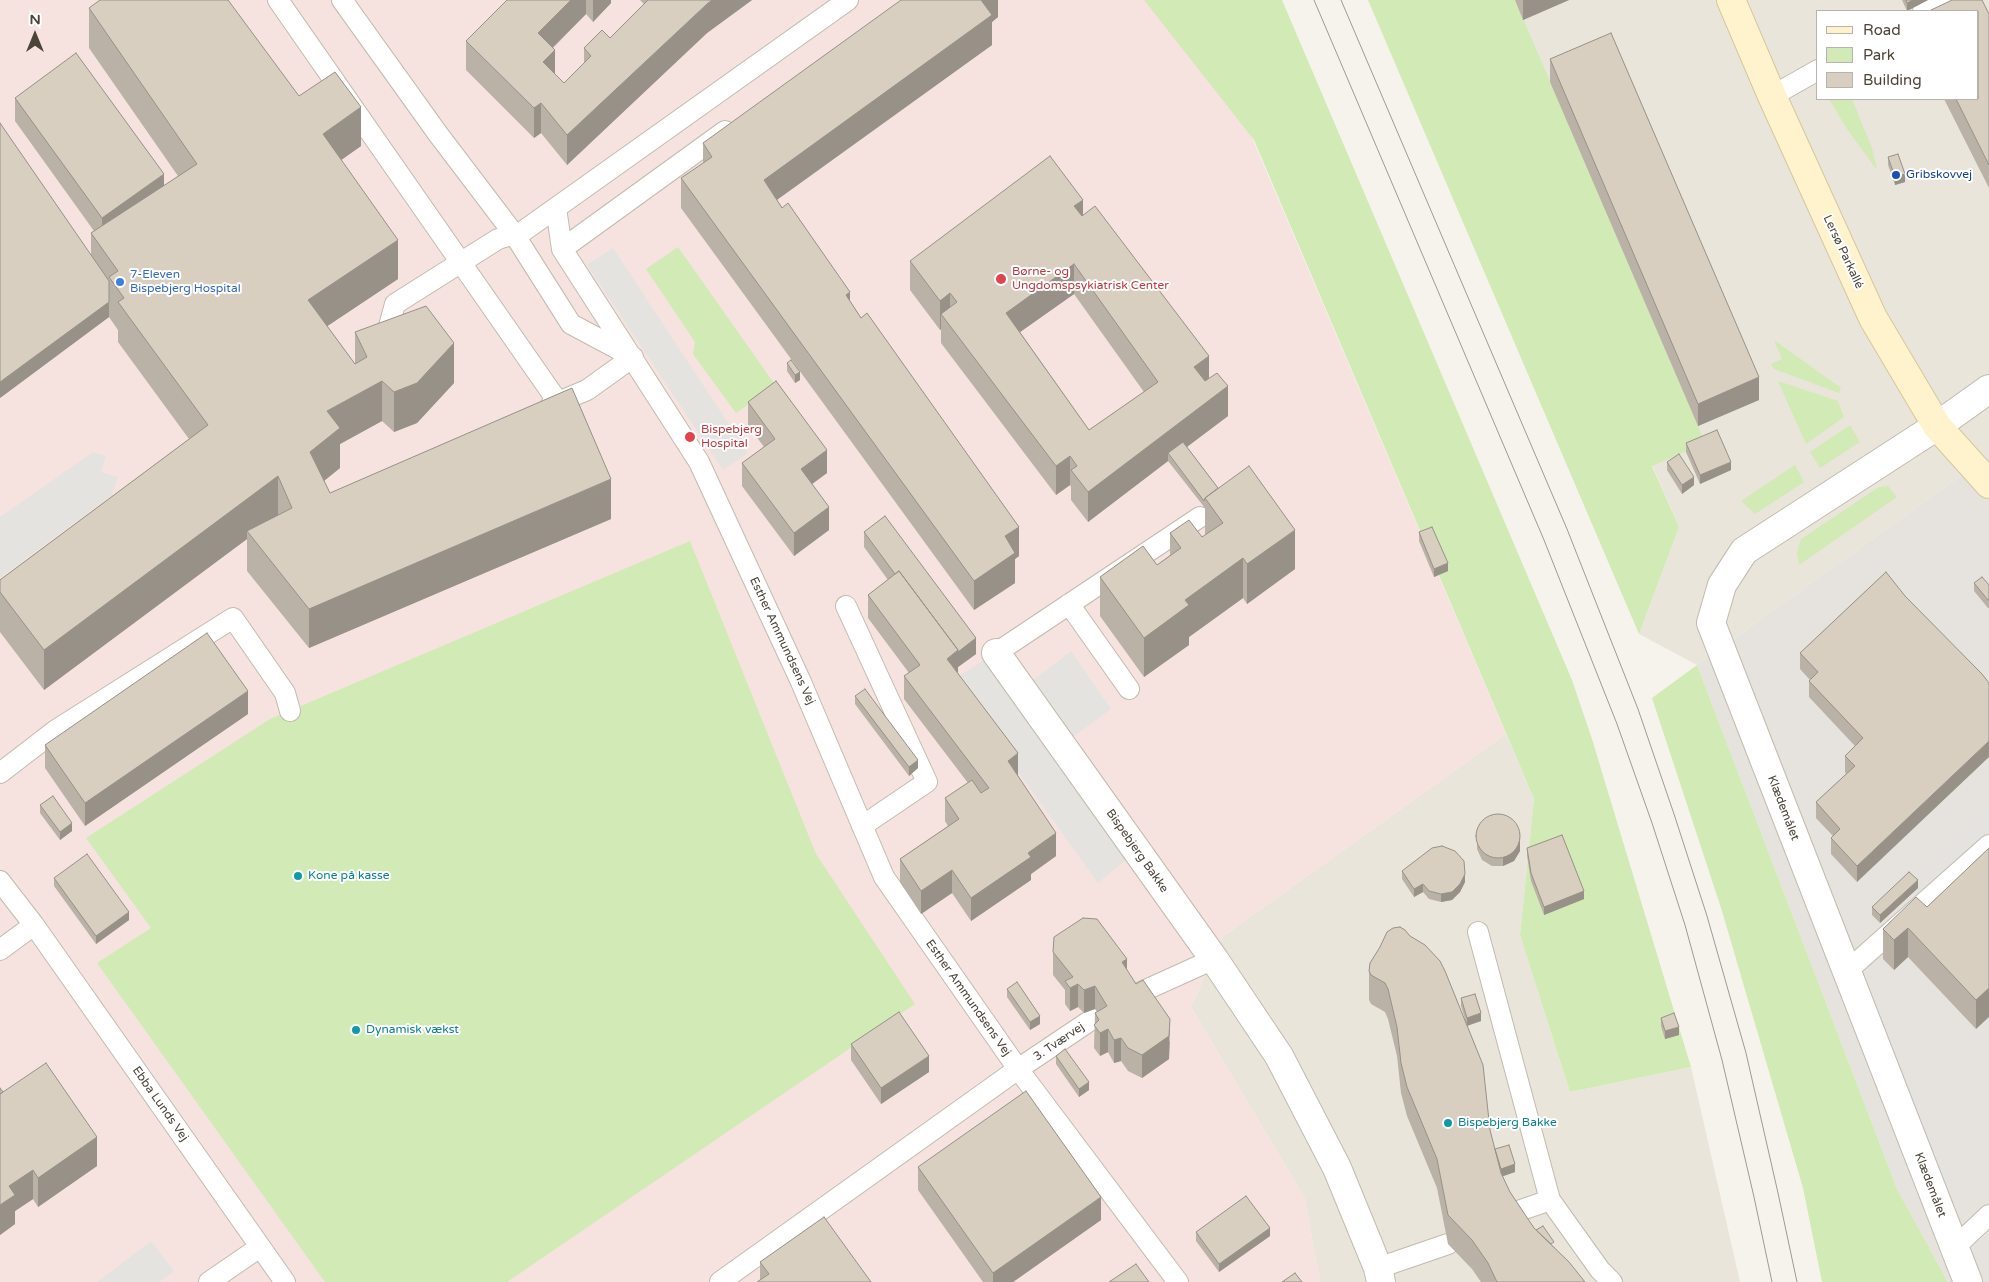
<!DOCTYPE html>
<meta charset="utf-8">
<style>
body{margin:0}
#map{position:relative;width:1989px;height:1282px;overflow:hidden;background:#f6f3ec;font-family:"Varela Round",sans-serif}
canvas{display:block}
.legend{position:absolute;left:1816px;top:10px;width:162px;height:90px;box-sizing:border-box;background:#fff;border:1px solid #b7b4b0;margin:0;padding:6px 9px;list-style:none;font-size:15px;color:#4b4439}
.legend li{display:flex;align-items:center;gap:10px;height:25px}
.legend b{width:25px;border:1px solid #b7b4b0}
.north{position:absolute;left:10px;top:10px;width:50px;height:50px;-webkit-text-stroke:4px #fff;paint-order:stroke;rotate:0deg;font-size:14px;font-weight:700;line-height:20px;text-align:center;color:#4b4439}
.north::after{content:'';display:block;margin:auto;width:18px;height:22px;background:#4b4439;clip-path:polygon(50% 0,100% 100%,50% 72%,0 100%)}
</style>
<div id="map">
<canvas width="1989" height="1282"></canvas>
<ul class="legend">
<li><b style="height:6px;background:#fff3cd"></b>Road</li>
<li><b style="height:14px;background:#d2eab5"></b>Park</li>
<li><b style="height:14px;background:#d8cfc1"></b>Building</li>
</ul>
<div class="north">N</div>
</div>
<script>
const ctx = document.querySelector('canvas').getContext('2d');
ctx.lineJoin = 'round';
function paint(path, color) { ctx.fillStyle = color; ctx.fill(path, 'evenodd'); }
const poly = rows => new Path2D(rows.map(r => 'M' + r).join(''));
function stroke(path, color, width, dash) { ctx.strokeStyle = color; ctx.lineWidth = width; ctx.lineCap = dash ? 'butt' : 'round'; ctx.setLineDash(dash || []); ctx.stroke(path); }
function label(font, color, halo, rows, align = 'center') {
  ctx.font = font + ' "Varela Round",sans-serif'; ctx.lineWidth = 4; ctx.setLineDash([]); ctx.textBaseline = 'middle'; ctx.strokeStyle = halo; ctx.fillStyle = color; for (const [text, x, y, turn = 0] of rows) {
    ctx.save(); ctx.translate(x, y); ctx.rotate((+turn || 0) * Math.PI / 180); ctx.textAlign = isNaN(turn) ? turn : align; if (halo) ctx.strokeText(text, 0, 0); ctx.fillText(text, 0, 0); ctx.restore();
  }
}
paint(poly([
 [1452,0,1989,0,1989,456,1697,665,1639,634,1679,527],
 [1818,11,1978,11,1978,99,1818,99],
 [1506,734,1534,799,1520,935,1570,1092,1691,1067,1740,1282,1320,1282,1305,1199,1191,1007,1222,937]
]), '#eae5da');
paint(poly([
 [1989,456,1989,1282,1948,1282,1897,1189,1697,665]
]), '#e6e2dd');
paint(poly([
 [0,0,1188,0,1253,140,1506,734,1222,937,1191,1007,1305,1199,1320,1282,0,1282]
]), '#f6e3e0');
paint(poly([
 [1144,0,1282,0,1572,680,1592,739,1691,1067,1570,1092,1520,935,1534,799,1254,140],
 [1368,0,1515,0,1698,426,1705,443,1652,466,1679,527,1639,634],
 [1829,99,1852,99,1872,148,1877,170,1847,129],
 [678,247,776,386,736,413,693,354,695,342,646,269],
 [1774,340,1841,388,1839,393,1774,369,1771,364,1782,359],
 [1778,381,1838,401,1844,417,1806,444],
 [1850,425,1860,442,1820,468,1810,452],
 [1795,465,1804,482,1755,514,1741,501],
 [1888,486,1897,497,1799,565,1797,553,1801,539,1879,487],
 [690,541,816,854,915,1004,507,1282,325,1282,97,963,151,928,86,838,270,719],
 [1697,665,1897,1189,1948,1282,1822,1282,1803,1188,1722,911,1652,698]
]), '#d2eab5');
paint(poly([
 [613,248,748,453,723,470,587,265],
 [93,452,106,456,101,472,118,477,112,495,0,578,0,517],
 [1071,651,1111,709,1062,745,1137,851,1098,883,952,680,996,653,1022,689],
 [1989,805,1989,829,1923,890,1918,888,1909,880],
 [1868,979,1960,1199,1953,1202,1861,982],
 [151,1241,174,1271,160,1282,97,1282]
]), '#e5e3e0');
const lane = poly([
 [278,0,558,402],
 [342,0,438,134,514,234,571,324,631,356],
 [1923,11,1943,0],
 [1772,96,1818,70],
 [556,208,562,249,699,462,801,682,884,877,1018,1069,1178,1282],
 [562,249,725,131],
 [385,341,395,304,498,239,522,232,848,0],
 [551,405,587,390,633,357],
 [1069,604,1129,689],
 [846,606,927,782,862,826],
 [996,653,1200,517],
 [0,773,56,730,233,618,285,693,290,711],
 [0,881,34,925,285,1282],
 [1478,932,1550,1200,1600,1270,1612,1282],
 [0,950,34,925],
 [1846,972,1989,845],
 [1130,997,1214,959],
 [1507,1215,1550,1200],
 [1954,1248,1989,1215],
 [1378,1268,1448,1244],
 [209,1282,260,1247],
 [720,1282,1018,1069,1100,1014]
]);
const street = poly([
 [996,653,1214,959,1279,1056,1337,1168,1378,1268,1381,1282],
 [1968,1282,1711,623,1722,585,1744,551,1937,426,1989,389]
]);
const secondary = poly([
 [1731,0,1772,96,1873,318,1937,426,1989,484]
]);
stroke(lane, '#c2bbae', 22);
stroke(street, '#c2bbae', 30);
stroke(secondary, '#d6c79b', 30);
stroke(lane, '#fff', 20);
stroke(street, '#fff', 28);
stroke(secondary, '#fff3cd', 28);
stroke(poly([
 [1314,0,1544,540,1617,724,1652,823,1685,925,1722,1060,1754,1197,1772,1282],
 [1341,0,1567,529,1638,709,1674,814,1707,916,1746,1053,1778,1193,1797,1282]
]), '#9a9a9a', 1);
paint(poly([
 [507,0,611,0,611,3,593,22,586,14,553,48,555,74,564,83,584,63,584,48,610,38,644,4,640,0,752,0,707,33,567,165,541,133,534,138,466,70,466,41],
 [998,0,998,17,992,22,992,45,777,200,850,301,1019,556,1015,559,1015,583,974,610,681,208,681,178,703,163,703,143],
 [1515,0,1569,0,1523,20],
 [1902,0,1928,0,1907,11],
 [89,8,299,96,361,146,341,160,398,279,327,326,355,364,355,332,454,383,417,423,394,432,382,421,340,444,340,468,324,481,330,493,611,519,309,648,247,571,247,539,44,690,0,632,0,580,189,439,118,342,118,330,109,317,0,398,91,256,91,233,94,231,15,121,15,98,164,186,178,176,89,48],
 [1989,14,1989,188,1944,99,1978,99],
 [1550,59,1759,400,1698,426,1550,82],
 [1888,157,1905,182,1895,185,1888,165],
 [1083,215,1209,379,1228,416,1187,447,1218,488,1295,569,1247,604,1243,598,1189,637,1189,645,1144,677,1100,616,1100,577,1157,565,1170,555,1170,533,1202,537,1205,536,1205,508,1168,461,1088,522,1071,500,1071,487,1070,485,1056,495,941,343,941,329,940,330,910,290,910,261],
 [1074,294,1144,392,1089,430,1020,332],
 [787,363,800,380,795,383,787,371],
 [748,402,827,473,812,484,829,530,794,556,742,486,742,463,764,447,748,425],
 [1686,443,1731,470,1700,484,1686,452],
 [1667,462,1694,485,1682,494,1667,470],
 [864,532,976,654,958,667,958,673,1018,776,1056,856,1031,874,1031,880,971,921,952,893,921,914,900,882,900,859,948,826,945,821,945,798,968,783,904,699,904,676,909,673,868,618,868,595,888,580,864,547],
 [1419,532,1448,571,1434,577,1419,541],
 [1886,572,1857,882,1831,854,1831,838,1833,836,1816,818,1816,802,1846,774,1845,772,1845,756,1855,746,1809,697,1809,681,1810,680,1800,669,1800,653],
 [1974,583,1989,585,1989,608,1988,608,1974,591],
 [855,696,918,768,909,776,855,704],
 [248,714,85,826,45,768,45,745],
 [40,805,72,831,60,840,40,813],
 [1477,830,1520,851,1514,861,1503,866,1492,866,1482,860,1477,849],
 [1527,848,1584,899,1544,915,1531,881,1527,856],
 [1989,848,1976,1029,1908,957,1894,970,1883,959,1883,929,1927,907],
 [1402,871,1465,882,1460,892,1452,900,1441,902,1429,899,1423,892,1414,897,1402,879],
 [54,878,129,920,96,944,54,886],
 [1918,888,1880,923,1872,915,1872,907],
 [1053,952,1127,971,1170,1042,1169,1059,1142,1078,1128,1071,1121,1061,1114,1063,1108,1052,1100,1056,1094,1048,1095,1013,1097,1012,1095,1009,1084,1013,1078,1007,1070,1011,1065,1004,1065,990,1053,975],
 [1369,971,1465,1019,1461,1006,1461,998,1481,1021,1467,1025,1490,1130,1495,1151,1515,1172,1502,1176,1510,1192,1534,1228,1554,1247,1585,1282,1481,1282,1472,1269,1448,1244,1437,1188,1407,1116,1401,1093,1397,1056,1388,1019,1385,1012,1371,1004,1369,1000],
 [1007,989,1040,1024,1030,1030,1007,997],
 [1661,1018,1679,1035,1665,1039,1661,1026],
 [851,1044,929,1072,881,1104,851,1060],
 [1056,1056,1089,1090,1079,1097,1056,1064],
 [0,1088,3,1092,97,1166,38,1207,33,1199,15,1211,15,1224,0,1235],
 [918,1167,1101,1220,1013,1282,983,1282,918,1190],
 [1196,1232,1270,1236,1219,1272,1196,1241],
 [760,1262,871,1282,760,1280]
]), '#bab2a6');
paint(poly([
 [571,0,586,0,586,14,538,62,538,33],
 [593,0,611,0,611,3,593,22],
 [712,0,752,0,707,33,567,165,567,135,707,4],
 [981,0,998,0,998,17,992,22,992,45,764,209,764,180],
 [1523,0,1569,0,1523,20],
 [1913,0,1928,0,1907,11,1907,3],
 [555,50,555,79,543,62],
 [541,103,541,133,534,138,534,108],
 [361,107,361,146,323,173,323,134],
 [164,174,164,196,102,241,102,218],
 [1905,174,1905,182,1895,185,1895,177],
 [1083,200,1083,229,1074,206],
 [398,240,398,279,308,339,308,300],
 [1074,264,1074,294,1006,342,1006,313],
 [850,292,850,322,846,295],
 [950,293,950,322,941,314,941,329,940,330,940,301],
 [109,302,109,317,0,398,0,382],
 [454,343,454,383,417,423,394,432,394,392],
 [1209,356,1209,386,1194,367],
 [800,372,800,380,795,383,795,375],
 [1759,377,1759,400,1698,426,1698,404],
 [382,381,382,421,340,444,340,468,310,492,310,452,327,411],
 [1228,386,1228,416,1172,458,1168,453,1168,461,1088,522,1088,492],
 [827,450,827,473,801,492,801,469],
 [1070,456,1070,485,1056,495,1056,466],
 [1731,462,1731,470,1700,484,1700,475],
 [278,476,278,516,247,531,247,539,44,690,44,650],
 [1694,477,1694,485,1682,494,1682,485],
 [611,479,611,519,309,648,309,609],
 [829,507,829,530,794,556,794,533],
 [1019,527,1019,556,1015,559,1015,583,974,610,974,581,1005,536],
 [1295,530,1295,569,1247,604,1247,564],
 [1243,558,1243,598,1189,637,1189,645,1144,677,1144,638,1185,600],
 [1448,563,1448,571,1434,577,1434,569],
 [976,638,976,654,958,667,958,673,947,659,958,650],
 [248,691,248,714,85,826,85,803],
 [1989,741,1989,757,1857,882,1857,866],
 [1018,753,1018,776,1008,761],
 [918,760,918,768,909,776,909,767],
 [72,823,72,831,60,840,60,832],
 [1520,831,1520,851,1514,861,1503,866,1503,858],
 [1056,833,1056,856,1031,874,1031,880,971,921,971,898,1028,853],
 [952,870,952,893,921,914,921,891],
 [1465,874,1465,882,1460,892,1452,900,1441,902,1441,894],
 [1918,880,1918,888,1880,923,1880,915],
 [1423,884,1423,892,1414,897,1414,889],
 [1584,891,1584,899,1544,915,1544,907],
 [129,912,129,920,96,944,96,936],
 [1908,928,1908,957,1894,970,1894,940],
 [1127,959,1127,982,1122,962],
 [1078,984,1078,1007,1070,1011,1070,988],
 [1095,986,1095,1009,1084,1013,1084,990],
 [1989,988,1989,1017,1976,1029,1976,1000],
 [1481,1013,1481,1021,1467,1026,1467,1018],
 [1040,1016,1040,1024,1030,1030,1030,1022],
 [1170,1019,1169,1059,1142,1078,1142,1055],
 [1679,1027,1679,1035,1665,1039,1665,1031],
 [1108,1029,1108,1052,1100,1056,1100,1033],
 [1121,1038,1121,1061,1114,1063,1114,1040],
 [929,1056,929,1072,881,1104,881,1088],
 [1089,1082,1089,1090,1079,1097,1079,1089],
 [97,1137,97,1166,38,1207,38,1178],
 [1515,1164,1515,1172,1501,1177,1501,1169],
 [33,1170,33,1199,15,1211,15,1224,0,1235,0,1205,9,1186],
 [1101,1197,1101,1220,1013,1282,993,1282,993,1273],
 [1270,1228,1270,1236,1219,1272,1219,1264]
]), '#979187');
const building = poly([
 [100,0,228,0,299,96,335,72,361,107,323,134,398,240,308,300,355,364,367,357,355,332,426,306,454,343,417,383,394,392,382,381,327,411,340,428,310,452,330,493,572,388,611,479,309,609,247,531,292,508,278,476,44,650,0,592,0,580,208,425,118,302,124,298,109,277,118,271,91,233,197,164,89,8,100,0],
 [507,0,571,0,538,33,555,50,543,62,564,83,591,56,584,48,602,30,610,38,648,0,712,0,707,4,567,135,541,103,534,108,466,41,507,0],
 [901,0,981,0,992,15,764,180,782,208,788,203,850,292,846,295,861,318,867,313,1019,527,1005,536,1015,553,974,581,681,178,712,157,703,143,901,0],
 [1906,0,1913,0,1907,3,1906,0],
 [1952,0,1982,0,1989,14,1989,165,1956,99,1978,99,1978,11,1929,11,1952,0],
 [1611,33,1759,377,1698,404,1550,59,1611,33],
 [76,53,164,174,102,218,15,98,76,53],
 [0,123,109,281,109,302,0,382,0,123],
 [1898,154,1905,174,1895,177,1888,157,1898,154],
 [1050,156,1083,200,1074,206,1082,216,1095,206,1209,356,1194,367,1205,381,1217,373,1228,386,1088,492,1071,470,1077,466,1070,456,1056,466,941,314,957,302,950,293,940,301,910,261,1050,156],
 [1074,264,1158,382,1089,430,1006,313,1074,264],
 [791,360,800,372,795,375,787,363,791,360],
 [776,381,827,450,801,469,829,507,794,533,742,463,775,439,748,402,776,381],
 [1717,430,1731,462,1700,475,1686,443,1717,430],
 [1183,442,1218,488,1205,498,1204,501,1168,453,1183,442],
 [1679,454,1694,477,1682,485,1667,462,1679,454],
 [1249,466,1295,530,1247,564,1243,558,1185,600,1189,605,1144,638,1100,577,1143,546,1157,565,1181,548,1170,533,1189,520,1202,537,1223,523,1205,498,1249,466],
 [885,516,976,638,958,652,958,650,899,571,895,574,864,532,885,516],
 [1432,527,1448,563,1434,569,1419,532,1432,527],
 [899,571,958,650,947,659,1018,753,1008,761,1056,833,1028,853,1031,857,971,898,952,870,921,891,900,859,959,819,945,798,972,780,981,793,989,788,904,676,920,665,868,595,899,571],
 [1886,572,1905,596,1982,674,1989,683,1989,741,1857,866,1831,838,1840,829,1816,802,1855,766,1845,756,1863,738,1809,681,1818,672,1800,653,1886,572],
 [1982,577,1989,585,1989,600,1988,600,1974,583,1982,577],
 [207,633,248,691,85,803,45,745,207,633],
 [865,689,918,760,909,767,855,696,865,689],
 [53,796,72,823,60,832,40,805,53,796],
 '1476 836a22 22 0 1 1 44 0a22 22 0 1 1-44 0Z',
 [1562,835,1584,891,1544,907,1531,873,1527,848,1562,835],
 [1442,846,1455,851,1464,861,1465,874,1460,884,1452,892,1441,894,1429,891,1423,884,1414,889,1402,871,1432,848,1442,846],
 [1989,848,1989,988,1976,1000,1908,928,1894,940,1883,929,1916,897,1927,907,1989,848],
 [87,854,129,912,96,936,54,878,87,854],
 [1909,872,1918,880,1880,915,1872,907,1909,872],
 [1083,918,1097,919,1127,959,1122,962,1136,984,1143,980,1170,1019,1169,1036,1142,1055,1128,1048,1121,1038,1114,1040,1108,1029,1100,1033,1094,1025,1099,1020,1095,1013,1107,1006,1095,986,1084,990,1078,984,1070,988,1065,981,1073,977,1053,952,1054,937,1083,918],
 [1400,927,1405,930,1410,936,1425,945,1440,961,1445,971,1483,1065,1490,1130,1501,1173,1510,1192,1534,1228,1569,1262,1585,1282,1497,1282,1488,1263,1472,1240,1448,1215,1437,1159,1407,1087,1401,1063,1397,1027,1388,989,1385,983,1371,975,1369,971,1370,963,1380,947,1387,932,1393,928,1400,927],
 [1017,982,1040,1016,1030,1022,1007,989,1017,982],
 [1475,994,1481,1013,1467,1018,1461,998,1475,994],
 [899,1012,929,1056,881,1088,851,1044,899,1012],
 [1674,1013,1679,1027,1665,1031,1661,1018,1674,1013],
 [1065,1049,1089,1082,1079,1089,1056,1056,1065,1049],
 [46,1063,97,1137,38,1178,33,1170,9,1186,15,1195,0,1205,0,1094,46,1063],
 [0,1088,3,1092,0,1094,0,1088],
 [1026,1091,1101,1197,993,1273,918,1167,1026,1091],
 [1509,1145,1515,1164,1501,1169,1495,1149,1509,1145],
 [1246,1196,1270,1228,1219,1264,1196,1232,1246,1196],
 [824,1217,871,1282,757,1282,769,1274,760,1262,824,1217],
 [1543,1226,1554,1242,1551,1244,1536,1230,1543,1226],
 [1136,1264,1149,1282,1109,1282,1136,1264],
 [1295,1273,1302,1282,1282,1282,1295,1273]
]);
paint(building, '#d8cfc1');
stroke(building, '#979187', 1);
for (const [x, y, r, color] of [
 [1896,175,5,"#1a4fb4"],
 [1001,279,6,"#e0444e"],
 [120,282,5,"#3f7fe0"],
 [690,437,6,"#e0444e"],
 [298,876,5,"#0f9aa8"],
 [356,1030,5,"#0f9aa8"],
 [1448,1123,5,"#0f9aa8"]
]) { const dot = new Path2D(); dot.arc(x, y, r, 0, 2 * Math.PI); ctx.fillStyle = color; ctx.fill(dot); stroke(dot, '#fff', 2); }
label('12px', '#164399', '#fff', [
 ["Gribskovvej",1906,175]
], 'left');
label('12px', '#4b4439', '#fff', [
 ["Lersø Parkallé",1843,252,65],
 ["Esther Ammundsens Vej",782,641,65],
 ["Klædemålet",1783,808,69],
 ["Bispebjerg Bakke",1137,851,55],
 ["Esther Ammundsens Vej",968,998,55],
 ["3. Tværvej",1059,1042,-34],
 ["Ebba Lunds Vej",160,1104,55],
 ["Klædemålet",1930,1185,69]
]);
label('12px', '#be3a42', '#fff', [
 ["Børne- og",1012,272],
 ["Ungdomspsykiatrisk Center",1012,286],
 ["Bispebjerg",701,430],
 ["Hospital",701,444]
], 'left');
label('12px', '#366cbe', '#fff', [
 ["7-Eleven",130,275],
 ["Bispebjerg Hospital",130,289]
], 'left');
label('12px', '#0d838f', '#fff', [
 ["Kone på kasse",308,876],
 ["Dynamisk vækst",366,1030],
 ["Bispebjerg Bakke",1458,1123]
], 'left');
</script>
